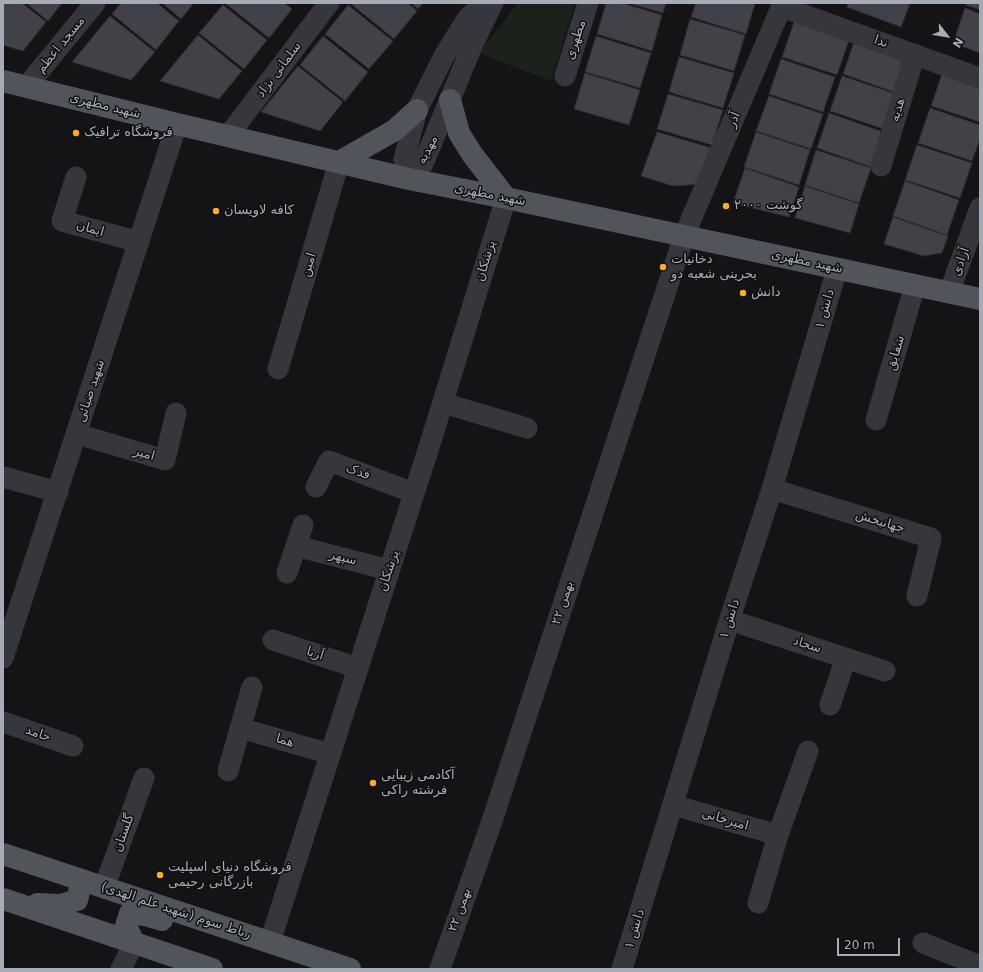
<!DOCTYPE html>
<meta charset="utf-8">
<style>
body{margin:0}
#map{position:relative;width:983px;height:972px;overflow:hidden;background:#141417;font-family:"DejaVu Sans",sans-serif}
canvas{display:block}
.frame{position:absolute;inset:0;border:4px solid #a5acb8;pointer-events:none}
.north{position:absolute;left:927px;top:16px;width:40px;height:40px;-webkit-text-stroke:3px #0f1011;paint-order:stroke;rotate:121deg;font-size:11px;font-weight:700;line-height:16px;text-align:center;color:#a5acb8}
.north::after{content:'';display:block;margin:auto;width:14px;height:18px;background:#a5acb8;clip-path:polygon(50% 0,100% 100%,50% 72%,0 100%)}
.scale{position:absolute;left:837px;top:938px;width:63px;height:18px;box-sizing:border-box;border:2px solid #a5acb8;border-top:0;padding-left:5px;font-size:12px;line-height:14px;white-space:nowrap;color:#a5acb8;-webkit-text-stroke:3px #0f1011;paint-order:stroke}
</style>
<div id="map">
<canvas width="983" height="972"></canvas>
<div class="frame"></div>
<div class="north">N</div>
<div class="scale">20 m</div>
</div>
<script>
const ctx = document.querySelector('canvas').getContext('2d');
ctx.lineJoin = 'round';
function paint(path, color) { ctx.fillStyle = color; ctx.fill(path, 'evenodd'); }
const poly = rows => new Path2D(rows.map(r => 'M' + r).join(''));
function stroke(path, color, width, dash) { ctx.strokeStyle = color; ctx.lineWidth = width; ctx.lineCap = dash ? 'butt' : 'round'; ctx.setLineDash(dash || []); ctx.stroke(path); }
function label(font, color, halo, rows, align = 'center') {
  ctx.font = font + ' "DejaVu Sans","Noto Sans Arabic",sans-serif'; ctx.lineWidth = 3; ctx.setLineDash([]); ctx.textBaseline = 'middle'; ctx.strokeStyle = halo; ctx.fillStyle = color; for (const [text, x, y, turn = 0] of rows) {
    ctx.save(); ctx.translate(x, y); ctx.rotate((+turn || 0) * Math.PI / 180); ctx.textAlign = isNaN(turn) ? turn : align; if (halo) ctx.strokeText(text, 0, 0); ctx.fillText(text, 0, 0); ctx.restore();
  }
}
paint(poly([
 [518,3,575,3,551,81,479,53]
]), '#1a221b');
const building = poly([
 [3,3,22,3,46,22,23,51,3,45,3,3],
 [26,3,62,3,48,21,26,3],
 [121,3,157,3,179,21,156,50,112,14,121,3],
 [162,3,194,3,181,19,162,3],
 [225,3,284,3,292,9,269,38,225,3],
 [350,3,408,3,417,11,394,39,350,3],
 [411,3,423,3,418,9,411,3],
 [606,3,621,3,662,15,652,51,597,34,606,3],
 [628,3,666,3,663,13,628,3],
 [696,3,755,3,746,34,691,17,696,3],
 [848,3,910,3,901,27,847,7,848,3],
 [966,3,980,3,980,10,966,5,966,3],
 [223,5,267,40,244,69,199,33,223,5],
 [348,5,393,41,369,69,325,34,348,5],
 [965,8,980,14,980,53,953,43,965,8],
 [110,16,155,52,131,80,72,62,110,16],
 [690,19,745,35,734,71,680,55,690,19],
 [794,22,849,40,837,75,782,57,794,22],
 [198,35,242,71,219,99,160,81,198,35],
 [323,36,368,72,345,101,300,65,323,36],
 [596,36,651,53,640,88,585,72,596,36],
 [855,39,909,58,897,93,843,74,855,39],
 [679,57,734,73,723,108,669,92,679,57],
 [781,59,835,77,823,112,769,94,781,59],
 [298,66,343,102,320,131,261,112,298,66],
 [943,71,980,83,980,122,931,106,943,71],
 [585,73,640,90,629,125,574,109,585,73],
 [842,76,896,94,884,129,830,111,842,76],
 [668,94,723,110,712,145,657,129,668,94],
 [769,96,823,114,811,149,756,131,769,96],
 [930,108,980,125,980,139,972,161,918,143,930,108],
 [829,113,883,132,871,167,817,148,829,113],
 [657,132,712,148,701,184,673,186,641,176,657,132],
 [756,132,810,150,799,185,744,167,756,132],
 [917,145,972,163,960,198,905,180,917,145],
 [816,150,871,168,859,203,805,185,816,150],
 [745,168,799,187,789,217,733,203,745,168],
 [905,181,959,200,947,235,893,216,905,181],
 [805,186,859,204,850,233,795,218,805,186],
 [893,217,948,236,942,253,924,256,884,244,893,217]
]);
paint(building, '#404247');
stroke(building, '#2e2e33', 1);
stroke(poly([
 [483,3,467,19,444,56,417,110,404,159,409,179,423,164,473,44,493,3],
 [782,7,980,78],
 [565,76,588,3],
 [27,86,95,3],
 [228,136,329,3],
 [881,166,915,54],
 [76,177,62,221,139,242],
 [949,293,980,208],
 [278,369,339,162],
 [443,403,527,428],
 [876,420,915,285],
 [77,434,165,460,176,413],
 [3,477,58,492],
 [316,487,329,461,414,493],
 [772,489,931,538,917,596],
 [296,546,389,570],
 [287,573,303,525],
 [730,620,885,671],
 [273,640,358,668],
 [3,658,177,124],
 [830,705,846,658],
 [3,722,73,746],
 [240,728,330,754],
 [228,771,252,687],
 [673,805,778,835],
 [104,888,144,778],
 [758,903,778,835,808,751],
 [270,942,429,447,506,198],
 [923,943,980,966],
 [121,969,134,943],
 [440,969,491,824,684,236,783,3],
 [622,969,732,612,772,489,837,269]
]), '#35373c', 21);
stroke(poly([
 [3,81,177,124,409,179,506,198,980,299],
 [450,100,459,133,472,154,506,198],
 [339,162,395,130,417,110],
 [3,854,350,969],
 [3,899,212,969],
 [37,904,61,905,77,900,82,880],
 [134,943,126,926,130,913,145,915,162,920]
]), '#51545b', 22);
for (const [x, y, r, color] of [
 [76,133,4,"#feab25"],
 [726,206,4,"#feab25"],
 [216,211,4,"#feab25"],
 [663,267,4,"#feab25"],
 [743,293,4,"#feab25"],
 [373,783,4,"#feab25"],
 [160,875,4,"#feab25"]
]) { const dot = new Path2D(); dot.arc(x, y, r, 0, 2 * Math.PI); ctx.fillStyle = color; ctx.fill(dot); stroke(dot, '#0f1011', 1.5); }
label('13px', '#a5acb8', '#0f1011', [
 ["مطهری",576,40,-72],
 ["ندا",881,42,19],
 ["مسجد اعظم",61,45,-51],
 ["سلمانی نژاد",279,70,-53],
 ["شهید مطهری",105,106,14],
 ["هدیه",898,110,-73],
 ["آذر",734,120,-67],
 ["مهدیه",428,150,-63],
 ["شهید مطهری",490,195,11],
 ["ایمان",90,229,16],
 ["پزشکان",486,261,-73],
 ["شهید مطهری",807,262,12],
 ["آزادی",961,262,-70],
 ["امین",309,265,-73],
 ["دانش ۱",825,309,-74],
 ["شقایق",896,353,-74],
 ["شهید ضیائی",91,391,-72],
 ["امیر",144,454,16],
 ["فدک",358,472,20],
 ["جهانبخش",880,522,17],
 ["سپهر",343,558,15],
 ["پزشکان",389,571,-72],
 ["۲۲ بهمن",563,603,-72],
 ["دانش ۱",730,619,-73],
 ["سجاد",807,645,18],
 ["آریا",315,654,18],
 ["حامد",38,734,19],
 ["هما",285,741,16],
 ["امیرخانی",725,820,16],
 ["گلستان",124,833,-70],
 ["۲۲ بهمن",460,910,-71],
 ["رباط سوم (شهید علم الهدی)",176,911,18],
 ["دانش ۱",635,929,-73]
]);
label('13px', '#a5acb8', '#0f1011', [
 ["فروشگاه ترافیک",84,133],
 ["گوشت ۲۰۰۰",734,206],
 ["کافه لاویسان",224,211],
 ["دخانیات",671,260],
 ["بحرینی شعبه دو",671,275],
 ["دانش",751,293],
 ["آکادمی زیبایی",381,776],
 ["فرشته راکی",381,791],
 ["فروشگاه دنیای اسپلیت",168,868],
 ["بازرگانی رحیمی",168,883]
], 'left');
</script>
